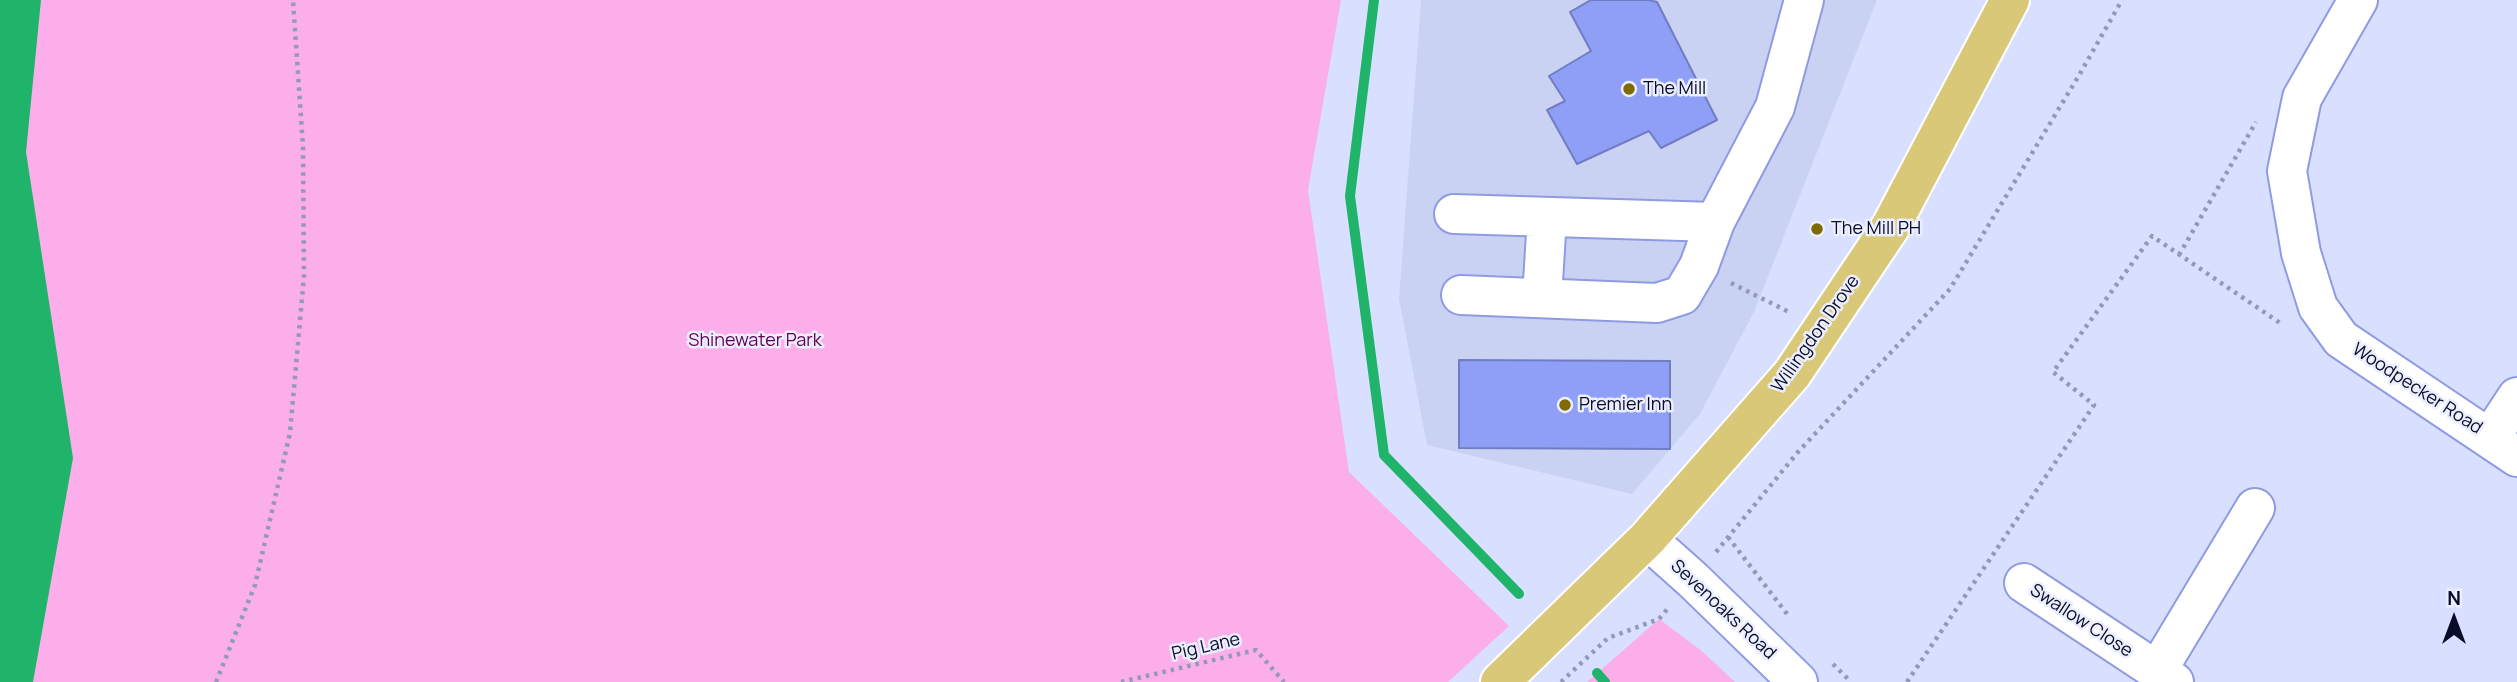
<!DOCTYPE html>
<style>
body{margin:0}
#map{position:relative;width:2517px;height:682px;overflow:hidden;background:#d9e0ff;font-family:Manrope,sans-serif}
canvas{display:block}
.north{position:absolute;left:2419px;top:584px;width:70px;height:70px;-webkit-text-stroke:5px #ebeefe;paint-order:stroke;rotate:0deg;font-size:19px;font-weight:700;line-height:28px;text-align:center;color:#090c26}
.north::after{content:'';display:block;margin:auto;width:24px;height:32px;background:#090c26;clip-path:polygon(50% 0,100% 100%,50% 72%,0 100%)}
</style>
<div id="map">
<canvas width="2517" height="682"></canvas>
<div class="north">N</div>
</div>
<script>
const ctx = document.querySelector('canvas').getContext('2d');
ctx.lineJoin = 'round';
function paint(path, color) { ctx.fillStyle = color; ctx.fill(path, 'evenodd'); }
const poly = rows => new Path2D(rows.map(r => 'M' + r).join(''));
function stroke(path, color, width, dash) { ctx.strokeStyle = color; ctx.lineWidth = width; ctx.lineCap = dash ? 'butt' : 'round'; ctx.setLineDash(dash || []); ctx.stroke(path); }
function label(font, color, halo, rows, align = 'center') {
  ctx.font = font + ' Manrope,sans-serif'; ctx.lineWidth = 5; ctx.setLineDash([]); ctx.textBaseline = 'middle'; ctx.strokeStyle = halo; ctx.fillStyle = color; for (const [text, x, y, turn = 0] of rows) {
    ctx.save(); ctx.translate(x, y); ctx.rotate((+turn || 0) * Math.PI / 180); ctx.textAlign = isNaN(turn) ? turn : align; if (halo) ctx.strokeText(text, 0, 0); ctx.fillText(text, 0, 0); ctx.restore();
  }
}
paint(poly([
 [1421,0,1877,0,1754,312,1700,414,1632,494,1427,445,1399,299]
]), '#cad2f3');
paint(poly([
 [0,0,1341,0,1308,190,1349,472,1509,626,1448,682,0,682],
 [1659,619,1703,652,1735,682,1587,682]
]), '#fcaeea');
paint(poly([
 [0,0,41,0,26,152,73,458,33,682,0,682]
]), '#20b36a');
stroke(poly([
 [1374,0,1350,196,1384,455,1519,594],
 [1597,673,1605,682]
]), '#20b36a', 10);
const building = poly([
 [1591,0,1649,0,1657,2,1717,120,1661,148,1649,131,1577,164,1547,110,1565,101,1549,76,1591,51,1570,12,1591,0],
 [1459,360,1670,361,1670,449,1459,448,1459,360]
]);
paint(building, '#8f9ff5');
stroke(building, '#717dc2', 2);
const minor = poly([
 [2358,0,2302,98,2287,171,2301,253,2318,307,2341,339,2517,457],
 [1454,214,1715,222],
 [1461,295,1657,303,1682,295,1699,266,1715,222,1775,107,1804,0],
 [1542,298,1547,217],
 [2490,438,2517,397],
 [1647,539,1693,580,1798,682],
 [2024,583,2174,682],
 [2157,671,2255,508]
]);
const major = poly([
 [1500,682,1647,539,1792,374,1891,226,2010,0]
]);
stroke(minor, '#8e9be2', 42);
stroke(major, '#fff', 42);
stroke(poly([
 [2179,255,2256,122],
 [1731,283,1789,312],
 [1728,537,1787,614],
 [1716,552,1798,452,1950,289,2078,77,2122,0],
 [1833,664,1851,682],
 [216,682,255,585,290,433,304,276,303,147,293,0],
 [1121,682,1256,650,1284,682],
 [1561,682,1608,638,1659,619,1669,607],
 [1907,682,2094,405,2053,372,2152,236,2283,325]
]), '#9399b6', 4.5, [3.5, 5]);
stroke(minor, '#fff', 38);
stroke(major, '#dac879', 38);
for (const [x, y, r, color] of [
 [1629,89,7,"#7f6a03"],
 [1817,229,7,"#7f6a03"],
 [1565,405,7,"#7f6a03"]
]) { const dot = new Path2D(); dot.arc(x, y, r, 0, 2 * Math.PI); ctx.fillStyle = color; ctx.fill(dot); stroke(dot, '#ebeefe', 2.5); }
label('18px', '#090c26', '#ebeefe', [
 ["The Mill",1643,89],
 ["The Mill PH",1831,229],
 ["Premier Inn",1579,405]
], 'left');
label('18px', '#090c26', '#ebeefe', [
 ["Willingdon Drove",1816,334,-55],
 ["Woodpecker Road",2417,389,33],
 ["Sevenoaks Road",1723,610,43],
 ["Swallow Close",2081,621,33],
 ["Pig Lane",1206,647,-13]
]);
label('18px', '#620055', '#ebeefe', [
 ["Shinewater Park",755,341]
]);
</script>
